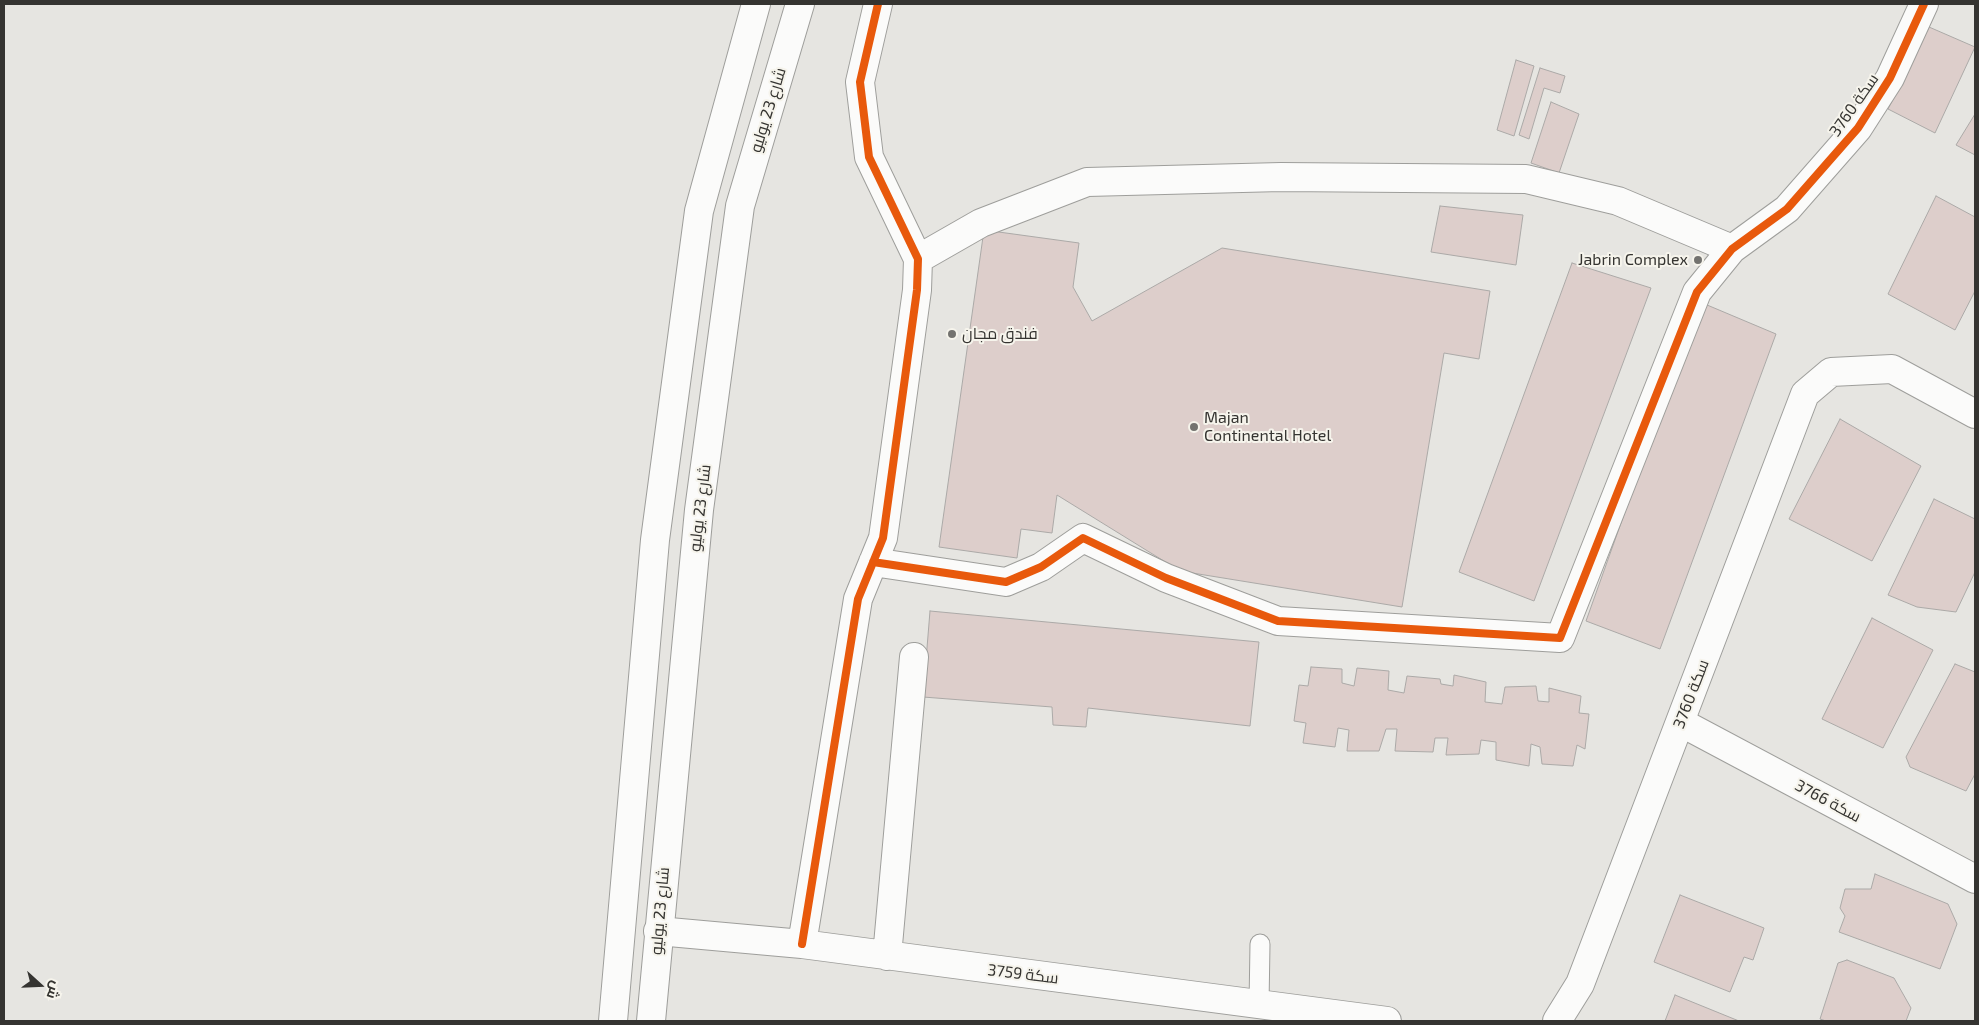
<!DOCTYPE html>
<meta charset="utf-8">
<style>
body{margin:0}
#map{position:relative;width:1979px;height:1025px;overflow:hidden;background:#e6e5e1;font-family:"Exo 2",Cairo,sans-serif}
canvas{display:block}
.frame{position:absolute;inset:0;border:5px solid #353431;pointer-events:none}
.north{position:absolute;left:15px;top:960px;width:50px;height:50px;-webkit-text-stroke:4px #f6f4ec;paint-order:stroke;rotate:110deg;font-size:14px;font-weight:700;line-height:20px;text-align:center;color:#353431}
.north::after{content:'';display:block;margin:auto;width:18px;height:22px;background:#353431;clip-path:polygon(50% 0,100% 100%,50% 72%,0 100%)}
</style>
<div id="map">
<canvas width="1979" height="1025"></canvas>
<div class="frame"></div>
<div class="north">ش</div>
</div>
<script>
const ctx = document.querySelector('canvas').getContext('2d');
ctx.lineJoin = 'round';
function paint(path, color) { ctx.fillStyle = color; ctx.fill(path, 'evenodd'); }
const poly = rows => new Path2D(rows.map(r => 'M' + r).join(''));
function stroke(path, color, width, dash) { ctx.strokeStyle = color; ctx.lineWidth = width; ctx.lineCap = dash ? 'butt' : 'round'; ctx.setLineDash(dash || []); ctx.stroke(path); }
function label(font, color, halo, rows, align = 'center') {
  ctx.font = font + ' "Exo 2",Cairo,sans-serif'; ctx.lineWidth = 4; ctx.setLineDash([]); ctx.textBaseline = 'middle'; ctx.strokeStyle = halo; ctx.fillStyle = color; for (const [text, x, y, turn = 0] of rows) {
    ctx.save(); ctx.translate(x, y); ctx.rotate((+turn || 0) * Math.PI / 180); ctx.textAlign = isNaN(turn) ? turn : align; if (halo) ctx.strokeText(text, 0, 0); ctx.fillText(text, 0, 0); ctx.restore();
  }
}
const building = poly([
 [1929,27,1975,47,1935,133,1888,109,1929,27],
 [1516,60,1534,66,1514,136,1497,130,1516,60],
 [1540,68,1565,76,1560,93,1544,88,1529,139,1519,135,1540,68],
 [1551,102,1579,114,1559,173,1531,163,1551,102],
 [1975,114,1975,155,1956,145,1975,114],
 [1936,196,1975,217,1975,291,1955,330,1888,294,1936,196],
 [1440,206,1523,215,1516,265,1431,252,1440,206],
 [984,230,1079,243,1073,287,1092,321,1222,248,1490,291,1479,359,1444,353,1402,607,1180,571,1057,495,1052,533,1021,529,1017,558,939,547,984,230],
 [1572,263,1651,288,1534,601,1459,572,1572,263],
 [1700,302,1776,334,1660,649,1586,621,1700,302],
 [1840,419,1921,466,1872,561,1789,519,1840,419],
 [1934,499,1975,519,1975,572,1956,612,1917,607,1888,595,1934,499],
 [930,611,1259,642,1250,726,1088,708,1086,727,1053,725,1052,707,923,697,930,611],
 [1872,618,1933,650,1883,748,1822,719,1872,618],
 [1955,664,1975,672,1975,774,1966,791,1910,767,1906,757,1955,664],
 [1311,667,1342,669,1342,683,1354,686,1357,668,1389,671,1388,690,1404,693,1407,676,1440,679,1441,684,1453,686,1454,675,1486,682,1485,702,1502,704,1505,687,1536,686,1538,701,1549,702,1549,688,1581,696,1579,713,1589,714,1585,749,1577,745,1573,766,1542,764,1540,747,1531,744,1529,766,1496,760,1496,742,1481,740,1479,754,1446,755,1448,738,1435,738,1433,752,1395,751,1397,729,1386,729,1379,751,1347,751,1349,730,1338,728,1335,747,1303,743,1306,723,1294,721,1299,685,1308,686,1311,667],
 [1875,874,1948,904,1957,924,1940,969,1839,932,1845,916,1840,908,1845,889,1871,889,1875,874],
 [1680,895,1764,928,1753,960,1744,957,1730,992,1654,962,1680,895],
 [1847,960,1894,978,1911,1008,1906,1021,1826,1021,1820,1019,1838,963,1847,960],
 [1675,995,1739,1021,1665,1021,1675,995]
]);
paint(building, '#ddcecb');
stroke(building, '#aba9a7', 1);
const service = poly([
 [1259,1005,1260,944]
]);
const minor = poly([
 [918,259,981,223,1087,182,1281,177,1526,179,1618,201,1732,249],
 [873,562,1006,582,1041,567,1083,538,1166,578,1278,621,1560,638,1697,292,1732,249,1787,209,1858,128,1890,78,1924,4],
 [1680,722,1975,879],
 [658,931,802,944,1387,1021],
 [802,944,858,599,883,538,917,290,918,259,869,157,860,82,878,4],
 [887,956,914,657],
 [1557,1021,1580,984,1805,394,1831,372,1892,369,1975,414]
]);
const primary = poly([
 [613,1021,655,540,699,211,756,4],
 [651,1021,699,510,740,206,800,4]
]);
stroke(service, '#9e9e9b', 21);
stroke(minor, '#9e9e9b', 30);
stroke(primary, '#9e9e9b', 30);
stroke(service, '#fbfbfa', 19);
stroke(minor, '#fbfbfa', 28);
stroke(primary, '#fbfbfa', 28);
stroke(poly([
 [873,562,1006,582,1041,567,1083,538,1166,578,1278,621,1560,638,1697,292,1732,249,1787,209,1858,128,1890,78,1924,4],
 [802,944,858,599,883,538,917,290,918,259,869,157,860,82,878,4]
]), '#e8590c', 8);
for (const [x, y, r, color] of [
 [1698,260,5,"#73726f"],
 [952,334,5,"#73726f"],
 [1194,427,5,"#73726f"]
]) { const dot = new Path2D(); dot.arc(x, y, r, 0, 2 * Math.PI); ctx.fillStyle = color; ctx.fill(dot); stroke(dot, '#f6f4ec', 2); }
label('16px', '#353431', '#f6f4ec', [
 ["سكة 3760",1854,105,-55],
 ["شارع 23 يوليو",768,110,-73],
 ["شارع 23 يوليو",700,508,-83],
 ["سكة 3760",1691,694,-69],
 ["سكة 3766",1828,801,28],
 ["شارع 23 يوليو",660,911,-85],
 ["سكة 3759",1023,974,7]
]);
label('16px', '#353431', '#f6f4ec', [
 ["Jabrin Complex",1688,260,"right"],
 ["فندق مجان",962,334],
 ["Majan",1204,418],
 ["Continental Hotel",1204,436]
], 'left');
</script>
